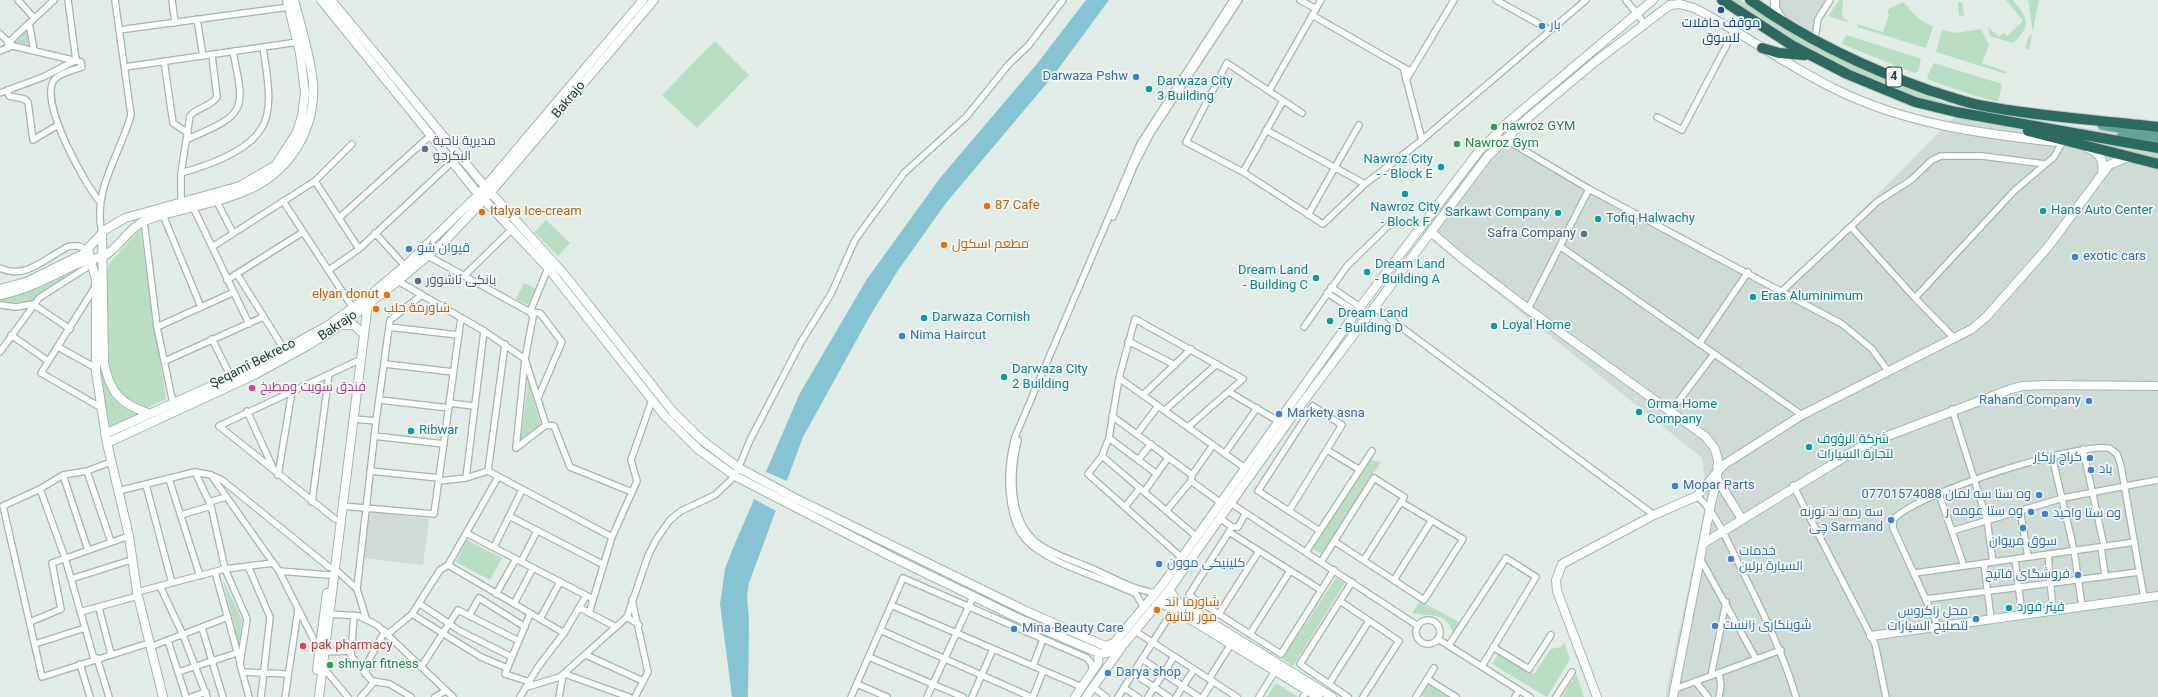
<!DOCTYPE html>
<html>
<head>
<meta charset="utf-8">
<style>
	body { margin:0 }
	canvas { display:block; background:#e1ece7 }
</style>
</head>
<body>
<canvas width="2158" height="697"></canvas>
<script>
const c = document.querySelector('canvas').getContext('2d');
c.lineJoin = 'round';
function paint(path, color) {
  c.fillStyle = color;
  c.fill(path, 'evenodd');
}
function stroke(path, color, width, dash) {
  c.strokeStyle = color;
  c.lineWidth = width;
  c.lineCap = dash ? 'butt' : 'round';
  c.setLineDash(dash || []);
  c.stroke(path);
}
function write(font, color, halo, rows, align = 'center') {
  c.font = font + ' Roboto,Cairo,sans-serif';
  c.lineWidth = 3.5;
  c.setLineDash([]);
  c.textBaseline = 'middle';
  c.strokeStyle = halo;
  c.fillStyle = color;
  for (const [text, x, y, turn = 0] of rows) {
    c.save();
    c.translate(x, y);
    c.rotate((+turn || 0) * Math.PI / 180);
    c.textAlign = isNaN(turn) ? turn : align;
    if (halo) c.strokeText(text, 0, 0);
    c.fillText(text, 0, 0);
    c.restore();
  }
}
const built = new Path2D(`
	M 1775,0 L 1830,0 L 1818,19 L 1815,33 L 1776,12 Z
	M 1963,108 L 2027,120 L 2158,138 L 2158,697 L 1665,697 L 1707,499 L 1702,458 L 1422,233 L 1483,153 L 1501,136 L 1575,180 L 1783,290 Z
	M 370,511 L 429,519 L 423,565 L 363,558 Z`);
const green = new Path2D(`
	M 1729,0 L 1741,0 L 1780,26 L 1858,67 L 1937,100 L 1959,108 C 1944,104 1928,102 1914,98 C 1849,78 1785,36 1729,0 Z
	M 1839,0 L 1843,0 L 1842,12 L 1844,19 L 1848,20 L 1847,22 L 1828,16 Z
	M 2006,0 L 2013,0 C 2029,20 2032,25 2013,43 L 1990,36 L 1988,27 L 1999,37 L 2004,33 L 2007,36 L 2023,21 Z
	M 2028,0 L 2039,0 L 2029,50 L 2025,48 L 2028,38 L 2033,33 Z
	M 1903,2 L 1919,19 L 1933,27 L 1926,48 L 1857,27 L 1857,24 L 1883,32 L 1889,15 L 1887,10 Z
	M 1958,2 L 1962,2 L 1964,16 L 1959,15 Z
	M 1981,29 L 1989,45 L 1982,63 L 2007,72 L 2006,74 L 1936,52 L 1942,30 L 1956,33 Z
	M 27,30 L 29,45 L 16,42 Z
	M 1846,35 L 1919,58 L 1921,60 L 1918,71 L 1914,73 L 1842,44 Z
	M 715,41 L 749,75 L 697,128 L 662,95 Z
	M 1934,63 L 2002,84 L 1998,102 L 1976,96 L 1929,80 L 1927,77 Z
	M 2101,145 L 2158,154 L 2158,160 Z
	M 546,220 L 570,243 L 558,256 L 534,232 Z
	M 140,229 L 166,399 L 147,408 L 135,405 L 122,395 L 112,381 L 109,363 L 107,272 L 109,264 Z
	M 80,267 L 30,302 L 0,303 L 0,297 C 38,294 48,279 80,267 Z
	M 524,283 L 536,289 L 528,305 L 516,299 Z
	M 100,365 C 107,392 115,402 140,415 L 107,429 L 100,378 Z
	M 528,382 L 541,425 L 521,439 Z
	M 1370,460 L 1381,462 L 1321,554 L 1313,549 Z
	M 467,540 L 502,558 L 490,580 L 456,562 Z
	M 1336,578 L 1345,583 L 1293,666 L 1282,659 Z
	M 223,580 L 242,620 L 239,647 Z
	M 1420,601 L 1461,623 L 1454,635 C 1446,610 1433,618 1412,613 Z
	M 1564,642 L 1570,659 L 1547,697 L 1492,664 L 1499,652 L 1534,674 L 1551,649 L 1561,647 Z
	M 1576,674 L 1584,697 L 1562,697 Z
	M 1276,683 L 1298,697 L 1266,697 Z
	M 1428,683 L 1450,697 L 1424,697 L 1421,695 Z`);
const water = new Path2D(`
	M 1086,0 L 1109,0 L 1053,76 L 946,203 L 899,269 L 871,314 L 803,437 L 749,583 L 747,596 L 749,621 L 748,697 L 732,697 L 720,604 L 725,569 L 733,548 L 800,393 L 867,279 L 940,178 L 1036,65 Z`);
const pier = new Path2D(`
	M 764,471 L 789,482 L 778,512 L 752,498 Z`);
const street = new Path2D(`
	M 18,0 L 34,18
	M 68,0 L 76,60
	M 172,0 L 175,23
	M 1300,0 L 1316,9
	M 1496,0 L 1550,30
	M 1626,0 L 1644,23
	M 1312,15 L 1411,72
	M 197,19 L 203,56
	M 29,23 L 34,50
	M 119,30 L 289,7
	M 1816,33 L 1818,19 L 1830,0
	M 0,34 L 13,46 L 81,62 L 82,67 C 74,70 59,73 54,80 C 39,102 84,183 100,202
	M 8,48 L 8,43 L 54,0
	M 0,51 L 11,46
	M 164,61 L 173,123 L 188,133
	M 125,67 L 298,42
	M 1403,67 L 1422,140
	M 1406,80 L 1454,0
	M 7,90 L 9,96 L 24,99 L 28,102 L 33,140 L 58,125
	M 1269,91 L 1227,63 L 1186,142 L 1243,172 L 1323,224 L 1365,184 L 1422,140 L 1586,0
	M 0,93 L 43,77 L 76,60
	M 1302,113 L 1269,91 L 1321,0
	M 1657,117 L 1682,130 L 1734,31
	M 1266,130 L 1365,184
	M 1492,137 L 1505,139 L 1589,189 L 1842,324 L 1872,349 L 1888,371
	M 188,139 C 245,114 246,113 233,52
	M 1243,172 L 1283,101
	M 181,173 C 206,166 247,152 261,129 C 275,109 266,70 263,47
	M 315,181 L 359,249
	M 216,200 L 233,233
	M 283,201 L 353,308
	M 181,202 L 181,173 L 190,116 C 197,107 211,107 217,97 L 212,55
	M 193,207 L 249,324
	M 163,215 L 201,307
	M 1308,215 L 1359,125
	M 1113,217 L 1134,166 L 1151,133 L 1239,0
	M 339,218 L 431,135
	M 144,221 L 157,327 L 173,403
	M 1851,227 L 1915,298 L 1955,339
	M 102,233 C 92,190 120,155 131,115 L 115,0
	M 375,233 L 405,266
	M 212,247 L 315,181 L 352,144
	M 1561,247 L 1802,415
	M 428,256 L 530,312 L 540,313 L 562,342 L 538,398
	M 0,268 C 26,281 47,256 70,246 L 78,246 L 88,249
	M 329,270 L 359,249 L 452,162
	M 237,274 L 284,349
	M 464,276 L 512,229
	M 227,280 L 303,232
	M 398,281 L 484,331 L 525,359 L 546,425 L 516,448
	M 95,287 L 41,373 L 100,407
	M 1331,287 L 1360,307
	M 1783,290 L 1877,202 L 1911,180 L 1932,160 L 1941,156 L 1982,156 L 2045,164
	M 1327,293 L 1357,312
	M 1915,298 L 2014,191 L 2054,157 L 2062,143
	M 0,305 L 16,307 L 33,304 L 70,329
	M 1374,307 L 1654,515
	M 1528,309 L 1589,189
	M 157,327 L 232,293
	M 389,327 L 458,335
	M 1304,327 L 1347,266 L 1390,224
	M 11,335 L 48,361
	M 212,339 L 231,377
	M 1128,341 L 1175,365
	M 1699,344 L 1748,272
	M 58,347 L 96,368
	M 0,352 L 39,298 L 86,268
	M 165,361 L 263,317
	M 385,364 L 453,372
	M 1119,378 L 1245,468
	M 1229,392 L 1278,421
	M 1143,395 L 1191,349
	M 380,400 L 449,408
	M 449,403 L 474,406
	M 1952,409 L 1987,520 L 1993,562
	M 1165,410 L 1217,364
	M 247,411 L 273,468
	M 1671,411 L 1714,354
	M 1112,416 L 1192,475 L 1191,481 L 1221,503
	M 354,419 L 376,421
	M 546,425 L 554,426 L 570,467 L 632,492
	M 1137,434 L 1158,406
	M 374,436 L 444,444
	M 1109,438 L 1157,474
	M 1018,440 C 1010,473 1008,519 1037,543 C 1053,555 1075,561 1093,569 C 1113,578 1134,590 1156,593
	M 516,448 L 525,359 L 533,317 L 530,312 L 548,268
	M 2083,449 L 2104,546
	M 1327,450 L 1360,470
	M 1225,453 L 1257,408
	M 1102,456 L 1197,537
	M 2052,456 L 2074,550 L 2082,607
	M 1138,460 L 1151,444
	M 111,462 L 87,471 L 63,475 L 40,489 L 3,506 L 42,677 L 149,643
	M 87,471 L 111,542
	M 370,471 L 439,478
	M 488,471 L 612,537
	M 488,471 L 505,344
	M 195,472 L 211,506 L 225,569 L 247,619 L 240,664 L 249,697
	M 63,475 L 88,550
	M 211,475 L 279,571 L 319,650
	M 278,475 L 292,391
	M 1192,475 L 1213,445
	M 466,478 L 484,331
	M 169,479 L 200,576
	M 439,481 L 466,478 L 488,471
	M 146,485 L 172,583
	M 1793,485 L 1875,644 L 1886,697
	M 40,489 L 65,558 L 94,659
	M 118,491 L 195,472 L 211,475 L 222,480 L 329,567
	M 1144,492 L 1168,458
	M 1939,494 L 1964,566
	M 1697,496 C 1716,513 1725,537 1737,560 C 1759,605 1782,649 1796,697
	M 209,502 L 226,497
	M 312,502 L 329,374
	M 1232,504 L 1418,626
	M 342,506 L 434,514 L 461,318
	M 1125,507 L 1140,488
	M 2020,510 L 2028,557
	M 1166,511 L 1191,481
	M 1289,511 L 1342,425 L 1313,406 L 1258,491 L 1320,531
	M 1246,513 L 1238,527 L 1232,527 L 1189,595 L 1281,654 L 1334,570
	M 181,515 L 211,506
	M 509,516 L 604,565
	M 335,519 L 219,426 L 357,361
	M 1221,519 L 1232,527
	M 1952,531 L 2063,498 L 2158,480
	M 1229,532 L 1321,590
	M 466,533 L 593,599
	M 1334,541 L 1424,600 L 1463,539 L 1401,502
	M 494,547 L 522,490
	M 2101,547 L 2105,575
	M 1306,552 L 1372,451
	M 2048,554 L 2053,611
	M 1182,558 L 1088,474 L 1102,456 L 1109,438 L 1119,378 L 1135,319 L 1243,379 L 1188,427
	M 2015,559 L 2022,615
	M 1701,560 L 1756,659
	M 521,562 L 537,531
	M 1321,562 L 1374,478 L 1404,497 L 1364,560
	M 1984,563 L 1991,619
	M 448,565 L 564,633
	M 248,566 L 270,617 L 261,697
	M 334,568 L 357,589
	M 279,571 L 329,575
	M 215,572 L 240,662
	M 1915,573 L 2135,542
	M 71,579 L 131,560
	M 1394,580 L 1432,520
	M 160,586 L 183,635 L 207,697
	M 137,592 L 225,569 L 273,563
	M 496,594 L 516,559
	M 1926,599 L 2139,572
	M 632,600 L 648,672 L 635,697
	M 1340,601 L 1399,641 L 1363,697
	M 420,604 L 460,631 L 512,657
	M 514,604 L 533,568
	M 891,605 L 1082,687
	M 99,608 L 111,654
	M 580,608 L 616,627
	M 1144,608 L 1136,594 C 1107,579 1046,563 1026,540 C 1017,530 1013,517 1011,504 C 1007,481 1009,459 1015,437 L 1140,144 L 1233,0
	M 80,612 L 138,596
	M 589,613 L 612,537 L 637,481 L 631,460 L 652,400
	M 330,614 L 359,616 L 377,625 L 453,697
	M 412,614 L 481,657 L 507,668
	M 530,614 L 505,674 L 530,682
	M 1219,614 L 1259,551
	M 354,615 L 351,656 L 372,681 L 390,684 L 411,697
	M 469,616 L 479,598 L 525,627
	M 627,617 L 639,625
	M 366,618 L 357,589 L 376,421 L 390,320 L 422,295
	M 540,619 L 560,582
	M1416 632a12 12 0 1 1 24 0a12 12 0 1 1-24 0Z
	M 30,622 L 61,609 L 52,563 L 129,536
	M 1938,626 L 1893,528 L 1893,521 L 1895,518 C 1919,493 2074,443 2109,448 L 2117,454 L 2121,466 L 2144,598
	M 202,628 L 223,697
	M 880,630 L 1031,697
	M 1135,631 L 1237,697
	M 388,634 L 412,614 L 440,570 L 448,565 L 498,477
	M 1250,634 L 1290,571
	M 1438,639 L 1530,697
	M 168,641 L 186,697
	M 35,644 L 85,628
	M 1449,645 L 1506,558 L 1536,577 L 1482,666
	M 150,647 L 228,617
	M 1493,647 L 1529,669 L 1551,635
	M 325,652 L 351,651
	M 586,655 L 643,681
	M 869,657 L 963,697
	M 97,658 L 109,697
	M 1142,659 L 1199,697
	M 80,664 L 90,697
	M 322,666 L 348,697
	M 1033,666 L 1043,639
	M 421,667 L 458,610 L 519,641
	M 178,672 L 237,653
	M 242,672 L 288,674
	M 1133,673 L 1169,697
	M 1719,673 L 1721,685 L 1719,697
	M 365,674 L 370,658 L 385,631
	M 565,674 L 629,697
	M 1711,676 L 1726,602
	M 1209,679 L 1231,644
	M 1427,679 L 1456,697
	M 1695,681 L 1708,697
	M 857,684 L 887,697
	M 1329,684 L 1369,621
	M 527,687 L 560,677 L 627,617 L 648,556 L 656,540 L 670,520 L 681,511 L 715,495 L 735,476 L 750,440 L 801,342 L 831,294 L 855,240 L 868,222 L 904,173 L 966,117 L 1009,64 L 1028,46 L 1063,0
	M 1093,687 L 1106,697
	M 1124,688 L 1138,697
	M 1675,689 L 1781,650
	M 191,697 L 206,692
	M 285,697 L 298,610
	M 361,697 L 374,682
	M 435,697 L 445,691
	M 520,697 L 538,667 L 564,633 L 586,596
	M 559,697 L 563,675
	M 851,697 L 903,578 L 1087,658 L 1091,663 L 1093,672
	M 927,697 L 973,597
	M 972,697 L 993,649
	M 1033,697 L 1043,671
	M 1118,697 L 1175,607
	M 1148,697 L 1174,657
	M 1176,697 L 1194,669
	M 1203,697 L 1213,681
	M 1259,697 L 1275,671
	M 1303,697 L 1307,690
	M 1348,697 L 1300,664 L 1352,582
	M 1416,697 L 1434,668
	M 1515,697 L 1519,690
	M 1556,697 L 1572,672`);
const secondary = new Path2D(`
	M 321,0 L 475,190 L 548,268 L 664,415 L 699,450 L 735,476 L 890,556 L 1022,620 L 1101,654 L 1114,651 L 1124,644 L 1169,590 L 1291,418 L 1488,156 L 1529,117 L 1596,61 L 1670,5 L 1680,4 L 1694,8 C 1743,33 1787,66 1837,90 C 1906,124 1982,134 2058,142
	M 331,0 L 482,183 L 564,274 L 674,413 L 703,441 L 739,468 L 795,498 L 1026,611 L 1105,646 L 1114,643 L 1163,584 L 1360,307 L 1479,151 L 1507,123 L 1653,0
	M 1775,0 L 1775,8 L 1782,20
	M 2088,148 C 2101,154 2104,160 2102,174
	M 102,233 L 104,363 C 110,392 120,404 148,413
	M 1432,233 L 1464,260 L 1528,309 L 1706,437 L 1715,449 L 1718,460 L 1717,479 L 1710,508 L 1673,697
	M 88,249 L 96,280 L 96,372 L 107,443 L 254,375 L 307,346 L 341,325 L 398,281 L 443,243 L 491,192 L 654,0
	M 0,289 L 26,282 L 83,254 L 105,230 L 125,218 L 240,186 L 276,165 L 297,132 L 302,116 L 305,93 L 300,53 L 287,0
	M 0,295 C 28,290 51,276 77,264 C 87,260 98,259 107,254 C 121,245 128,229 144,221 C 176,209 211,205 243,192 C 287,175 316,132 313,83 C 310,54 301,27 294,0
	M 342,325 L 354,325 L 361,332
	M 105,434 L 249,369 L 327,326 L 365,299 L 405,266 L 479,194 L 643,0
	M 107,443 L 129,536 L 137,592 L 163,697
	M 1717,479 L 1740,516
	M 1704,543 L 1864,445 L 2011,389 L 2023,386 L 2046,385 L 2158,386
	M 1169,590 L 1178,602 L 1332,697
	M 1159,603 L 1170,607 L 1318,697
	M 1871,636 L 2158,596
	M 317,670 L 327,593
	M 319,697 L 368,303
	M 1075,697 L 1098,663 L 1099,654
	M 1086,697 L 1121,648
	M 1597,697 L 1557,591 L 1556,580 L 1562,564 L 1654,515 L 1697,496 L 1718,471 L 1725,464 L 1802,415 L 1972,329 L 1987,316 L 2048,247 L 2109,165 L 2128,157`);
const primary = new Path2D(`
	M 2102,125 L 2158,135
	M 2121,137 L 2158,142`);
const highway = new Path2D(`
	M 1722,0 L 1793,46 L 1847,74 L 1915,102 L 1956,112 L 2158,148
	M 1750,0 C 1805,39 1868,69 1931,91 C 1949,96 1966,103 1984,106 C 2041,117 2100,120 2158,127
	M 1762,48 L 1779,53 L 1805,55
	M 2028,131 L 2158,164`);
const markers = [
	[1721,10,4,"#1a4fb4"],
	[1542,26,4,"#3f7fe0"],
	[1136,77,4,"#3f7fe0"],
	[1149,89,4,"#0f9aa8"],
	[1494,127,4,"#2e9e5b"],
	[1457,144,4,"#2e9e5b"],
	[425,149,4,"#5c6f8a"],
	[1441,167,4,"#0f9aa8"],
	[1405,194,4,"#0f9aa8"],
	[987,206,4,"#e8710a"],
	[2043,211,4,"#0f9aa8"],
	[482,212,4,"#e8710a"],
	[1558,213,4,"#0f9aa8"],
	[1598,219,4,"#0f9aa8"],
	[1584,234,4,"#5c6f8a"],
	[944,245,4,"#e8710a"],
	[409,249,4,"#3f7fe0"],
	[2075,257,4,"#3f7fe0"],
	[1367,272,4,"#0f9aa8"],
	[1316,278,4,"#0f9aa8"],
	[418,281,4,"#5c6f8a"],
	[387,295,4,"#e8710a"],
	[1753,297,4,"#0f9aa8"],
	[376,309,4,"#e8710a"],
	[924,318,4,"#0f9aa8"],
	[1330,321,4,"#0f9aa8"],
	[1494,326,4,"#0f9aa8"],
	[902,336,4,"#3f7fe0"],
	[1004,377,4,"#0f9aa8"],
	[252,388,4,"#d1479c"],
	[2089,401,4,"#3f7fe0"],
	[1639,412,4,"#0f9aa8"],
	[1279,414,4,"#3f7fe0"],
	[411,431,4,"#0f9aa8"],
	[1809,447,4,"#0f9aa8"],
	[2090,458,4,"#3f7fe0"],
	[2091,470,4,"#3f7fe0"],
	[1675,486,4,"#3f7fe0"],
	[2039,495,4,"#3f7fe0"],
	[2031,512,4,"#3f7fe0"],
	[2045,514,4,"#3f7fe0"],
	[1891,520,4,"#3f7fe0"],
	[2023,528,4,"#3f7fe0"],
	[1731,559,4,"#3f7fe0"],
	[1159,564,4,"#3f7fe0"],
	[2078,575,4,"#3f7fe0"],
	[2009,608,4,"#0f9aa8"],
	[1157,610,4,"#e8710a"],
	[1976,619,4,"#3f7fe0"],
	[1715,626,4,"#3f7fe0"],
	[1014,629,4,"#3f7fe0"],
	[303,646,4,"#e0444e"],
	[330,665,4,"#2e9e5b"],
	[1108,673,4,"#3f7fe0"]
];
const shields = [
	[1894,77,16]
];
const shieldNames = [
	["4",1894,77]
];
const transitNames = [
	["موقف حافلات",1721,24],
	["للسوق",1721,39]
];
const shopNames = [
	["بار",1550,26],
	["Darwaza Pshw",1128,77,"right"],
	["قیوان شو",417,249],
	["exotic cars",2083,257],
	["Nima Haircut",910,336],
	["Rahand Company",2081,401,"right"],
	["Markety asna",1287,414],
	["كراج رزكار",2082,458,"right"],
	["ياد",2099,470],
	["Mopar Parts",1683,486],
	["وه ستا سه لمان 07701574088",2031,495,"right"],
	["وه ستا عومه ر",2023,512,"right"],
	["سه رمه ند تورنه",1883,513,"right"],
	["چی Sarmand",1883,528,"right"],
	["وه ستا واحید",2053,514],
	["سوق مریوان",2023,542,"center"],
	["خدمات",1739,552],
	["السیارة برلین",1739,567],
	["کلینیکی موون",1167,564],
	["فروشگاى فاتيح",2070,575,"right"],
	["محل زاكروس",1968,612,"right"],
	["لتصليح السيارات",1968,627,"right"],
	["شوینکاری زانست",1723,626],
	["Mina Beauty Care",1022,629],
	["Darya shop",1116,673]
];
const cultureNames = [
	["Darwaza City",1157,82],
	["3 Building",1157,97],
	["Nawroz City",1433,160,"right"],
	["- - Block E",1433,175,"right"],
	["Nawroz City",1405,208,"center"],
	["- Block F",1405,223,"center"],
	["Hans Auto Center",2051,211],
	["Sarkawt Company",1550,213,"right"],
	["Tofiq Halwachy",1606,219],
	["Dream Land",1375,265],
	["- Building A",1375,280],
	["Dream Land",1308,271,"right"],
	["- Building C",1308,286,"right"],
	["Eras Aluminimum",1761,297],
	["Dream Land",1338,314],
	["- Building D",1338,329],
	["Darwaza Cornish",932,318],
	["Loyal Home",1502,326],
	["Darwaza City",1012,370],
	["2 Building",1012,385],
	["Orma Home",1647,405],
	["Company",1647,420],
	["Ribwar",419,431],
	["شركة الرؤوف",1817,440],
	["لتجارة السيارات",1817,455],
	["فيتر فورد",2017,608]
];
const streetNames = [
	["Bakrajo",569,100,-50],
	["Bakrajo",338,326,-34],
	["Şeqamî Bekreco",253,364,-27]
];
const leisureNames = [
	["nawroz GYM",1502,127],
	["Nawroz Gym",1465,144],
	["shnyar fitness",338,665]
];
const serviceNames = [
	["مدیریة ناحية",433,142],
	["البكرجو",433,157],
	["Safra Company",1576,234,"right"],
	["بانکی ئاشوور",426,281]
];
const foodNames = [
	["87 Cafe",995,206],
	["Italya Ice-cream",490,212],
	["مطعم اسكول",952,245],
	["elyan donut",379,295,"right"],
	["شاورمة حلب",384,309],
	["شاورما اند",1165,603],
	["مور الثانية",1165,618]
];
const hotelNames = [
	["فندق سويت ومطبخ",260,388]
];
const healthNames = [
	["pak pharmacy",311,646]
];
paint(built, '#cfdcd6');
paint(green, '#b9dec4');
paint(water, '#87c4d3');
paint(pier, '#e1ece7');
stroke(street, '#a4b4ae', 8);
stroke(secondary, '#9fb8b0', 10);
stroke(primary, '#c1c9c7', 11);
stroke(highway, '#c1c9c7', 12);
stroke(street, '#fff', 5.5);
stroke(secondary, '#fff', 8);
stroke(primary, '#64a395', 9);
stroke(highway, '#2c6a5f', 10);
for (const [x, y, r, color] of markers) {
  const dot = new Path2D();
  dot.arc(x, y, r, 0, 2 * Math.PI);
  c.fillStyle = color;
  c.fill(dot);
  stroke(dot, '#f1f8f5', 1.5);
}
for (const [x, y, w] of shields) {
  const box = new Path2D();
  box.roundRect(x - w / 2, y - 10, w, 20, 3);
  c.fillStyle = '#f1f8f5';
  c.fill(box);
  stroke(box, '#213d36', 1);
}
write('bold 12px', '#213d36', null, shieldNames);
write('13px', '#164399', '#f1f8f5', transitNames);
write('13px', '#366cbe', '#f1f8f5', shopNames, 'left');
write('13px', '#0d838f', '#f1f8f5', cultureNames, 'left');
write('13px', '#213d36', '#f1f8f5', streetNames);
write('13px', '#27864d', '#f1f8f5', leisureNames, 'left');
write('13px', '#4e5e75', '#f1f8f5', serviceNames, 'left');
write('13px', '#c56008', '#f1f8f5', foodNames, 'left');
write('13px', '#b23c85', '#f1f8f5', hotelNames, 'left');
write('13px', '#be3a42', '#f1f8f5', healthNames, 'left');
</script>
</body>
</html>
